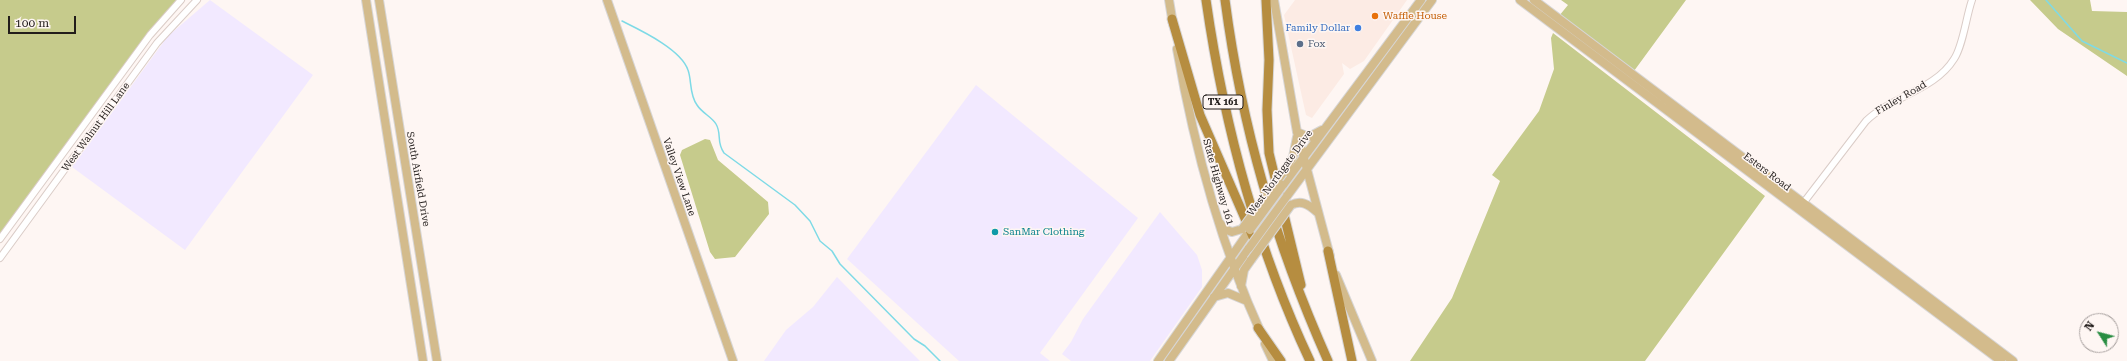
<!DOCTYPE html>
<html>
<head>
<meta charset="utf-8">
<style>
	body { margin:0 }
	#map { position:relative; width:2127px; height:361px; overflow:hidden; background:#fef6f3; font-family:"Roboto Serif",serif }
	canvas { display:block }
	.north { position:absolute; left:2079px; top:313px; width:40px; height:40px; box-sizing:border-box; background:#fef6f3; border:1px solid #a69f9d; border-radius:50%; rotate:306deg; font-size:11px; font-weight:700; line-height:16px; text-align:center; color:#221d1b }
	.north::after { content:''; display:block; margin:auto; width:14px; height:18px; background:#298d42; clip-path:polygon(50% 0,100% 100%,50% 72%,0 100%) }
	.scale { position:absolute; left:8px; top:16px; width:68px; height:18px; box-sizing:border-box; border:2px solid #221d1b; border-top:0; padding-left:5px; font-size:12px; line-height:14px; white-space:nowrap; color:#221d1b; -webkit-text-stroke:3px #fef6f3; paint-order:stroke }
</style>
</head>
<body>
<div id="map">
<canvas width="2127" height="361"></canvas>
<div class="north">N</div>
<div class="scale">100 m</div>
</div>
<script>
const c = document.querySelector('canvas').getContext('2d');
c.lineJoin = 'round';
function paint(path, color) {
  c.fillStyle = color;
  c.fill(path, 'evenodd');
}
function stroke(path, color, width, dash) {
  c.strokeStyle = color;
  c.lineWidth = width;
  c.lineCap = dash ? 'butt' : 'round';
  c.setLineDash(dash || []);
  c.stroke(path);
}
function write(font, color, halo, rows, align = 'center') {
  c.font = font + ' "Roboto Serif",serif';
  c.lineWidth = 3;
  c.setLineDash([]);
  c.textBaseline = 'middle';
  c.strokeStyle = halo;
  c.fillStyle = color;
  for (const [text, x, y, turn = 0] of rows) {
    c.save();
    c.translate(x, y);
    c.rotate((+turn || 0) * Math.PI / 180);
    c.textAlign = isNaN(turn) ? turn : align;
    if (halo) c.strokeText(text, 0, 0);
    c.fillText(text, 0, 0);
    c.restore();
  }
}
const built = new Path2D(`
	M 1295,0 L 1407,0 L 1364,61 L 1350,69 L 1342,63 L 1344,74 L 1312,118 L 1306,115 L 1284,15 Z`);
const industrial = new Path2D(`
	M 210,0 L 313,75 L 185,250 L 72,167 L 168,36 Z
	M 976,85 L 1138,218 L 1040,353 L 1050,361 L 959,361 L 847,259 Z
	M 1160,212 L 1197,255 L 1202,270 L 1202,287 L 1150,361 L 1071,361 L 1062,354 L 1071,342 L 1083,319 Z
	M 837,277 L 885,326 L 920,361 L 764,361 L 786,330 L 813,307 Z`);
const green = new Path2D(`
	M 0,0 L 178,0 L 156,23 L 136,49 L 0,235 Z
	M 1561,0 L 1686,0 L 1634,71 L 1559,16 L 1568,5 Z
	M 2030,0 L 2090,0 L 2092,11 L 2127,12 L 2127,76 L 2058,29 Z
	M 1553,33 L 1765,196 L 1645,361 L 1410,361 L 1452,298 L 1500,181 L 1492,175 L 1539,111 L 1554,69 L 1551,38 Z
	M 705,139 L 710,140 L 718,160 L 768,202 L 769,214 L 735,257 L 715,259 L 710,252 L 680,155 L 682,150 Z`);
const stream = new Path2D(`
	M 2046,0 L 2082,41 L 2127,63
	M 622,21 C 640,30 681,49 688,70 C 692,81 689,94 697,105 C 702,113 712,117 716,124 C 722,134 716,142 724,153 L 795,205 L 810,221 L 820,241 L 832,251 L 840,264 L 914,339 L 925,346 L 940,361`);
const minor = new Path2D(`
	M 1801,206 L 1866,121 C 1892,96 1935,90 1954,59 C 1963,46 1966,17 1972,0
	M 0,239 L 150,35 L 181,0
	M 0,258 L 157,43 L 197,0`);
const major = new Path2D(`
	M 366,0 L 423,361
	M 379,0 L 437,361
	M 607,0 L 733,361
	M 1169,0 L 1173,24
	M 1274,0 L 1297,132 L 1330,256
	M 1520,0 L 2001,361
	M 1534,0 L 2013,361
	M 1177,49 C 1194,147 1220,243 1261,333
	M 1297,132 L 1309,137 L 1322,130
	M 1283,173 L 1293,157 L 1297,137
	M 1283,185 L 1421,0
	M 1287,196 L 1432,0
	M 1291,205 C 1301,200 1308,204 1317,212
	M 1220,223 L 1224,229 L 1232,232 L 1242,229
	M 1336,275 L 1372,361
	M 1241,286 L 1244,270 L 1251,260
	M 1214,297 L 1228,293 L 1247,301
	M 1265,344 L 1273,361
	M 1158,361 L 1250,230
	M 1169,361 L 1249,248`);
const highway = new Path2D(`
	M 1206,0 C 1224,125 1256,246 1310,361
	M 1225,0 C 1242,129 1275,242 1328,361
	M 1266,0 L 1269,60 L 1267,110 L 1269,153 L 1301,285
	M 1172,19 L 1200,115 L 1257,246
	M 1328,251 L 1352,361
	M 1258,328 L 1281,361`);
const majorBridge = new Path2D(`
	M 1242,229 L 1283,173
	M 1250,230 L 1283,185
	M 1249,248 L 1287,196
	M 1251,260 L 1291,205`);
const markers = [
	[1375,16,4,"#e8710a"],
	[1358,28,4,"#3f7fe0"],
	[1300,44,4,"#5c6f8a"],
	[995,232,4,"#0f9aa8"]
];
const shields = [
	[1223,102,40]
];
const shieldNames = [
	["TX 161",1223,102]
];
const foodNames = [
	["Waffle House",1383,16]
];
const shopNames = [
	["Family Dollar",1350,28]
];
const serviceNames = [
	["Fox",1308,44]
];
const streetNames = [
	["Finley Road",1901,98,-30],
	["West Walnut Hill Lane",96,127,-54],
	["Esters Road",1767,172,37],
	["West Northgate Drive",1280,173,-54],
	["Valley View Lane",679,177,71],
	["South Airfield Drive",418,179,80],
	["State Highway 161",1218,182,74]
];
const cultureNames = [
	["SanMar Clothing",1003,232]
];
paint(built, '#fcebe4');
paint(industrial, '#f2e9ff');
paint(green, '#c6cb8c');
stroke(stream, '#7edae6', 1.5);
stroke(minor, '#daccc7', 8);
stroke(major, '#d7d6d6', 10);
stroke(highway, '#d7d6d6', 11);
stroke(minor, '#fff', 6);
stroke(major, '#d3bb8c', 8);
stroke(highway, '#b68d40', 9);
stroke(majorBridge, '#d7d6d6', 10, []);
stroke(majorBridge, '#d3bb8c', 8);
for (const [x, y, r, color] of markers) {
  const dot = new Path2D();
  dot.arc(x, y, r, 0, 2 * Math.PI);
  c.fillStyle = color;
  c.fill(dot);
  stroke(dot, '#fef6f3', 1.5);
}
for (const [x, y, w] of shields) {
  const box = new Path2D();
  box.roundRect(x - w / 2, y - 7, w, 14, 3);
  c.fillStyle = '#fef6f3';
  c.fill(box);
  stroke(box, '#221d1b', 1);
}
write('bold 9px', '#221d1b', null, shieldNames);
write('10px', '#c56008', '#fef6f3', foodNames, 'left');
write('10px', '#366cbe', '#fef6f3', shopNames, 'right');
write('10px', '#4e5e75', '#fef6f3', serviceNames, 'left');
write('10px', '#221d1b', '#fef6f3', streetNames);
write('10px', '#0d838f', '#fef6f3', cultureNames, 'left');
</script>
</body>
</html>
